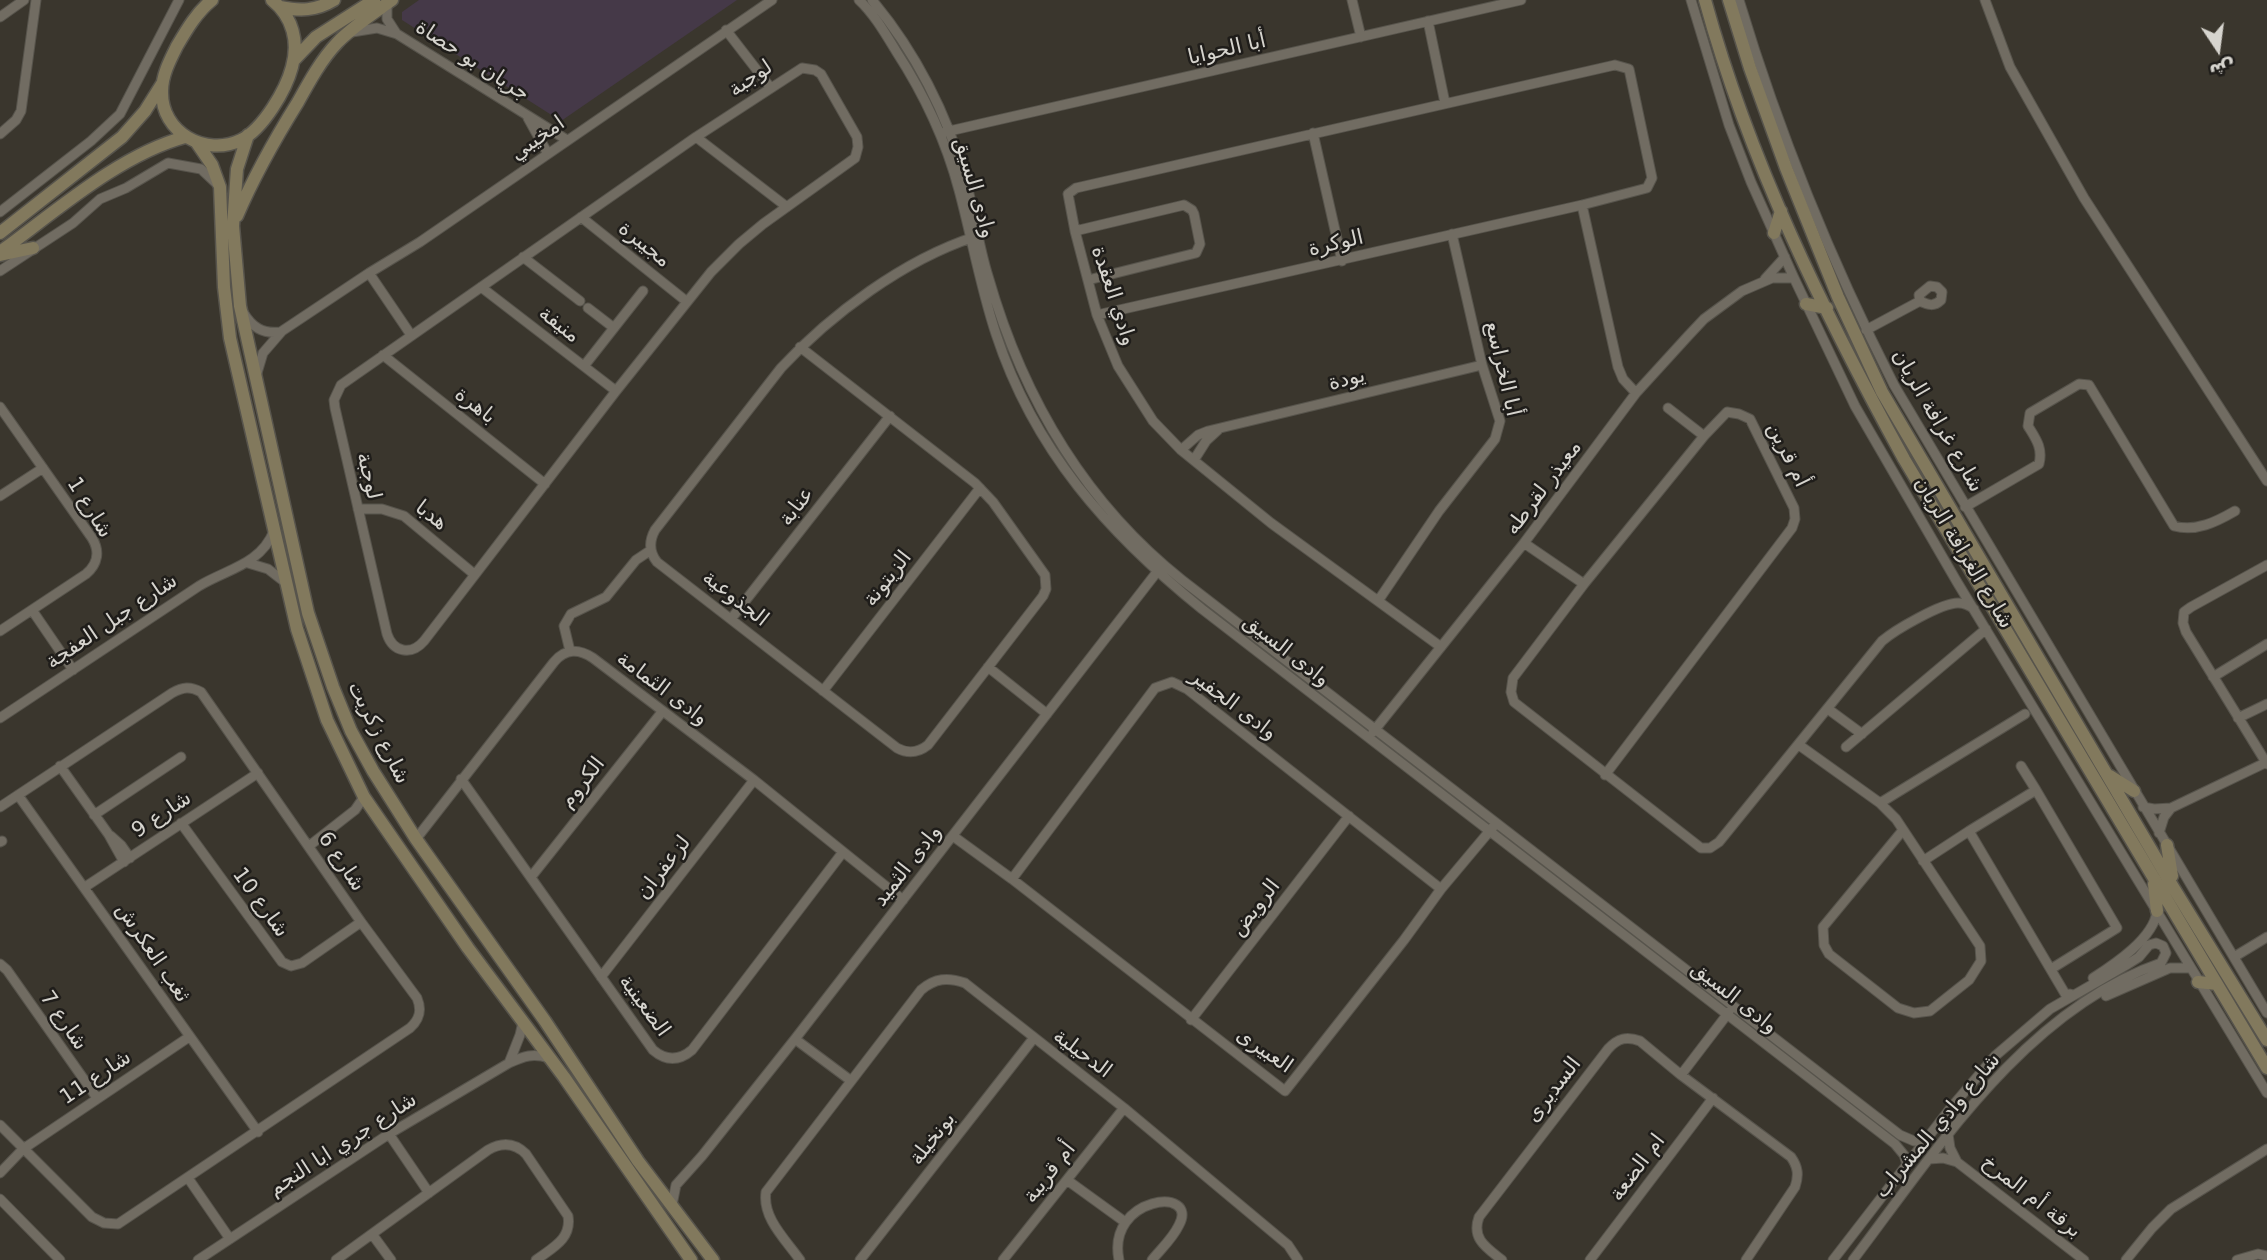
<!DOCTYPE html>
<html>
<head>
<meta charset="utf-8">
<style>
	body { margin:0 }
	#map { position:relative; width:2267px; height:1260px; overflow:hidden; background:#3a362d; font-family:"DejaVu Sans","Noto Naskh Arabic",sans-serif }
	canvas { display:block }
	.north { position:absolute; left:2183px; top:14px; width:70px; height:70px; -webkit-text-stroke:5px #1f1d1a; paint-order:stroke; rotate:167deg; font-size:19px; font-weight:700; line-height:28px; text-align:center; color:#d6d4ce }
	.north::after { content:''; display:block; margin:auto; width:24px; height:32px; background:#d6d4ce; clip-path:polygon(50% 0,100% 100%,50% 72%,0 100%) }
</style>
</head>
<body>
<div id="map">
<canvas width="2267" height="1260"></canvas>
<div class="north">ش</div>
</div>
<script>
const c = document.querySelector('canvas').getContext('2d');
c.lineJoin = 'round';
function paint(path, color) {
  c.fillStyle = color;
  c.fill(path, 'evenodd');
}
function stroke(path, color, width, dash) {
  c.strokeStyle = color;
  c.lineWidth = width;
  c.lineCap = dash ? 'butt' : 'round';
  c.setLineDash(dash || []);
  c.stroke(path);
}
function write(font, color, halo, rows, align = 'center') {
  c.font = font + ' "DejaVu Sans","Noto Naskh Arabic",sans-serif';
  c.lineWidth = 5;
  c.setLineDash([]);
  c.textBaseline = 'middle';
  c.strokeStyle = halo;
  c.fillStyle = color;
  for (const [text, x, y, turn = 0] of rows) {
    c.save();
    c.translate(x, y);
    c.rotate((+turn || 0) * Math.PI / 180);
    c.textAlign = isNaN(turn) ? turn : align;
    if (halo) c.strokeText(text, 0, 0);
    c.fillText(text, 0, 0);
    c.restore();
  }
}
const education = new Path2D(`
	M 419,0 L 737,0 L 561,121 L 402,20 L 402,12 Z`);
const street = new Path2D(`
	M 859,0 C 874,14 885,33 896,51 C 924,94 946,141 959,190 C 972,238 980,286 996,334 C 1034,450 1108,533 1202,609 L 1895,1144 L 1904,1155 L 1907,1164
	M 872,0 C 915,51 947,114 965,178 C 974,210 978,244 988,276 C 1022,395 1084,502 1182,580 L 1900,1135 L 1914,1141 L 1925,1141
	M 1352,0 L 1361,37
	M 1691,0 L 1729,125 L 1751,182 L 1794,278 L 1855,406 L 1957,582 L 2267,1093
	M 1739,0 C 1779,133 1831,261 1894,385 L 2267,1013
	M 1985,0 L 2010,67 L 2084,198 L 2267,481
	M 387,4 L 387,19 L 396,33
	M 0,17 L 24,0
	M 1428,21 L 1445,103
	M 726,30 L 770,87
	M 352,32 L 377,28 L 397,34 L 567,140
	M 802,68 L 815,70 L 821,74 L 857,137 L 858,147 L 855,158 L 763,224 L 739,244 L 711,272 L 616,391 L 424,641 C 411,656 393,652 387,634 L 335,408 L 334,400 L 341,385 L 696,137 Z
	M 528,118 L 548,154
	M 945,132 L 1521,0
	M 1313,133 L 1342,261
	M 0,134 L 16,120 L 21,111 L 36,0
	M 696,137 L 787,207
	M 1582,205 L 1618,367 L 1623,379 L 1636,393
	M 0,212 L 91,141 L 120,114 L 179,0
	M 581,217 L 686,301
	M 1075,231 L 1184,205 L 1192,210 L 1194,214 L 1200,244 L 1196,253 L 1088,280
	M 523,257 L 580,301
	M 0,271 L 73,223 L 100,199 L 126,188 L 168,163 L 201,169 L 218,185
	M 369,273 L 411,335
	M 1765,279 L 1785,257
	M 481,287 L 616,391
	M 588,308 L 614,328
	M 243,312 C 252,327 262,334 280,332
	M 1097,315 L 1582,205 L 1647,188 L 1652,178 L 1629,69 L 1615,65 L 1076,188 L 1068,194 L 1075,231 L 1097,315 L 1118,366 L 1153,421 L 1181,450 L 1271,523 L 1441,647
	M 1866,330 L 1920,301 C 1928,305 1934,307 1941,300 L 1942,292 L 1937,287 L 1930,286 L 1919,295 L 1920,301
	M 800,347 L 975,483 L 993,502 L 1045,575 L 1046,589 L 1043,596 L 928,745 C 918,753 908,754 897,748 L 657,562 C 649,552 649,541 655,530 L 781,368 C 831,314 904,260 974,237
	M 383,355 L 545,484
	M 584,366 L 643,291
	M 257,373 L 263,353 L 282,331 L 369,273 L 420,242 L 772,0
	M 0,407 L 92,538 C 100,551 98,564 86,574 L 0,631
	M 1668,408 L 1704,436
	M 1181,450 L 1198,435 L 1208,431 L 1482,365
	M 1194,460 L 1206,441 L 1218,430
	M 0,496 L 43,468
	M 1965,507 L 2039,464 C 2043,448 2036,439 2028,426 L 2030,413 L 2079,384 L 2089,385 L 2174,526 C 2196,532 2216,522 2235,511
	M 358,509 L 382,509 L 404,516 L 474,574
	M 1524,543 L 1584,584
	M 248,563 L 268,569 L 286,583
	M 2267,565 L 2191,607 L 2184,612 L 2183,623 L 2186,632 L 2267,764
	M 1378,601 L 1439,511 L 1495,439 L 1500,421 L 1482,365 L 1452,234
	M 32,610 L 73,670
	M 731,619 L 890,416
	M 570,651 L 564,626 L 571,614 L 606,597 L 636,560 L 651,550
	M 988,667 L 1047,714
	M 2213,677 L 2267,644
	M 823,691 L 980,488
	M 1828,709 L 1862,734
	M 0,718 L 199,586 C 227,569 260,565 274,531
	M 2238,718 L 2267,704
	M 1373,732 L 1524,543 L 1636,393 L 1688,336 L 1704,319 L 1742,291 L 1772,278 L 1794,278
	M 1799,745 L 1880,803 L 1896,819 L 1980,946 L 1981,961 L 1969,980 L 1930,1011 L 1914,1013 L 1898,1008 L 1829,954 L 1824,945 L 1823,927 L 1903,830
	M 1846,747 L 1986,629
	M 60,766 L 109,835 L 124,862
	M 2021,766 L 2036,790
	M 1605,775 L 1792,528 L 1795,519 L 1794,508 L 1750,419 L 1739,414 L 1727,412 L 1704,436 L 1584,584 L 1513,678 L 1511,692 L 1514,702 L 1701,848 L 1710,848 L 1719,842 L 1882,641 C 1895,630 1941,603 1958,603 C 1964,603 1969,605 1974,609
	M 461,779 L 653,1050 C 666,1061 679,1061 692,1050 L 843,852
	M 18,795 L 258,1132
	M 1880,803 L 2025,714
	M 0,807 L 172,693 C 183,687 190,686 201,692 L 361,922 L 417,998 C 422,1010 420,1019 410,1028 L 118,1224 L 104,1223 L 92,1217 L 0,1125
	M 2143,807 L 2154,809 L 2171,808 L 2267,762
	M 94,815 L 181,757
	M 181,823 L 282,962 L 291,966 L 302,963 L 361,922
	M 1969,831 L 2036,790 L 2117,928 L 2051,969
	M 2159,833 L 2164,817 L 2171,808
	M 111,836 L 121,845 L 130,858
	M 953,836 L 1012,879 L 1285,1091 L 1404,940 L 1441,889 L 1493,827
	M 416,839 L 554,662 C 566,648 579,649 593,658 L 754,780 L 903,900
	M 0,842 L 2,841
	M 309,846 L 355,810 L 364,797
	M 1923,861 L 1969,831 L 2067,997 L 2070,994
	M 531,877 L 662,712
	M 1012,879 L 1155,688 L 1172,682 L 1187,689 L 1441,889
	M 85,887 L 258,773
	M 2234,957 L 2267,937
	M 0,964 L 7,970 L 97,1098
	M 601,977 L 754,780
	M 2093,978 C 2115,964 2154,938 2157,911
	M 2106,996 L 2170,968 L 2190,968
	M 1191,1020 L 1349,816
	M 795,1039 L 850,1080
	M 509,1063 L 520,1035 L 523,1022
	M 1681,1075 L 1729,1012
	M 389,1134 L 429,1193
	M 1948,1134 L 1950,1148 L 1957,1162
	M 1929,1159 L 1943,1158 L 1957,1162 L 2084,1260
	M 0,1173 L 23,1149 L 189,1037
	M 188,1178 L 230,1239
	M 1067,1180 L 1125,1222
	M 0,1199 L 60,1260
	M 672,1205 L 676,1185 L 702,1156 L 795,1039 L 1160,568
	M 372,1234 L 391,1260
	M 198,1260 L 389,1134 L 509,1063 C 524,1056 533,1053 549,1058
	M 336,1260 L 488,1150 C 502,1142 515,1143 526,1154 L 568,1216 C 572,1239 552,1248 536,1260
	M 800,1260 C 786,1240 762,1218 766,1192 L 921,990 C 935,978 948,977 965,983 L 1124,1108 L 1288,1245 L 1298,1260
	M 860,1260 L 1033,1039
	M 1003,1260 L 1124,1108
	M 1119,1260 C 1106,1196 1200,1186 1179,1225 C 1173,1238 1161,1249 1152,1260
	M 1502,1260 C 1487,1248 1471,1239 1479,1217 L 1608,1049 C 1618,1038 1627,1036 1640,1041 L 1681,1075 L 1791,1157 C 1798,1167 1799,1175 1795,1187 L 1746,1260
	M 1590,1260 L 1713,1098
	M 1833,1260 L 1949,1110 L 1995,1056 L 2050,1009 L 2128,964 L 2139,957 L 2149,945 L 2156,943 L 2163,946 L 2166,953 L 2161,963 C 2026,1009 1935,1152 1853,1260
	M 2126,1260 L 2152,1228 L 2171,1209 L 2267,1149
	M 2237,1260 L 2258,1254 L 2267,1256`);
const secondary = new Path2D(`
	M 212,0 C 197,12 187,29 177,46 C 170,60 162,75 162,91 C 161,133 206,157 241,140 C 263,129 286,90 292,67 C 299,42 293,17 272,0
	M 1705,0 C 1749,161 1824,313 1904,459 L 2267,1068
	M 1729,0 L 1750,68 L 1786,168 L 1838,297 L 1882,392 L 2173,887 L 2267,1040
	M 280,7 C 300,11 316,11 334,0
	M 294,60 L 316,37 L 374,0
	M 248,135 L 237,169 L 233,226 L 240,306 L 308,613 L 333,687 L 351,731 L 373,771 L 416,839 L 545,1021 L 638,1161 L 713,1260
	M 197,143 L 212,165 L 220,187 L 224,287 L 230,338 L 297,629 L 327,720 L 364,797 L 468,948 L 564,1077 L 691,1260
	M 237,216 C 254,176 275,139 298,102 C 309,82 321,60 337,43 C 352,27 374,13 392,0
	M 0,233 L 122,137 L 145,111 L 162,84
	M 1774,233 L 1781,211
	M 0,252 C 55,212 119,155 185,137
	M 0,255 L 33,248
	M 1806,304 L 1827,308
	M 2110,776 L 2134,791
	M 2167,845 L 2172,876
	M 2154,884 L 2157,911
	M 2198,982 L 2217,984`);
const streetNames = [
	["أبا الحوايا",1227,50,-13],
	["جريان بو حصاة",472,61,33],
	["لوجبة",751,79,-34],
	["امخيبي",538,139,-35],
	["وادى السيق",974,188,74],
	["الوكرة",1336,244,-13],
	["مجيبرة",644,245,39],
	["وادي العقدة",1113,296,72],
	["منيفة",559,325,38],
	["أبا الخراسع",1502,369,77],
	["يودة",1347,380,-14],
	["باهرة",475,406,38],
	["شارع غرافة الريان",1937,421,60],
	["أم قرين",1787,455,64],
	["لوجبة",368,476,77],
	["معيذر لقرطه",1544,488,-53],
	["عنابة",797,507,-52],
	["شارع 1",89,508,58],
	["هدبا",431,516,37],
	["شارع الغرافة الريان",1963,553,59],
	["الزيتونة",888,579,-52],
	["الجذوعية",735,599,38],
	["شارع جبل العفجة",112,622,-34],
	["وادى السيق",1286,651,38],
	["وادى الثمامة",662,689,37],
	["وادى الجفير",1233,705,37],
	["شارع زكريت",378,733,63],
	["الكروم",583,783,-52],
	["شارع 9",162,815,-34],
	["شارع 6",341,862,56],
	["وادى الثميد",908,866,-52],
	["لزعفران",664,868,-52],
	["شارع 10",260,903,54],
	["الرويض",1256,908,-52],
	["ثغب العكرش",152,953,56],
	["وادى السيق",1734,998,38],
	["الضعينية",644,1006,54],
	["شارع 7",63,1021,55],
	["العبيرى",1264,1051,35],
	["الدحيلية",1082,1054,37],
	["شارع 11",96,1078,-34],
	["السديرى",1554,1090,-52],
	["شارع وادي المشراب",1938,1126,-50],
	["بونخيلة",933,1139,-52],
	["شارع جري ابا النجم",343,1145,-33],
	["ام الضعة",1638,1168,-53],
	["أم قريبة",1050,1173,-52],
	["برقة أم المرخ",2031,1197,38]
];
paint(education, '#453948');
stroke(street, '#57544c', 11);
stroke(secondary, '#57544c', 15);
stroke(street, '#716c62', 9);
stroke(secondary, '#82795d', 12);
write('21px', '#d6d4ce', '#1f1d1a', streetNames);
</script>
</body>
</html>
